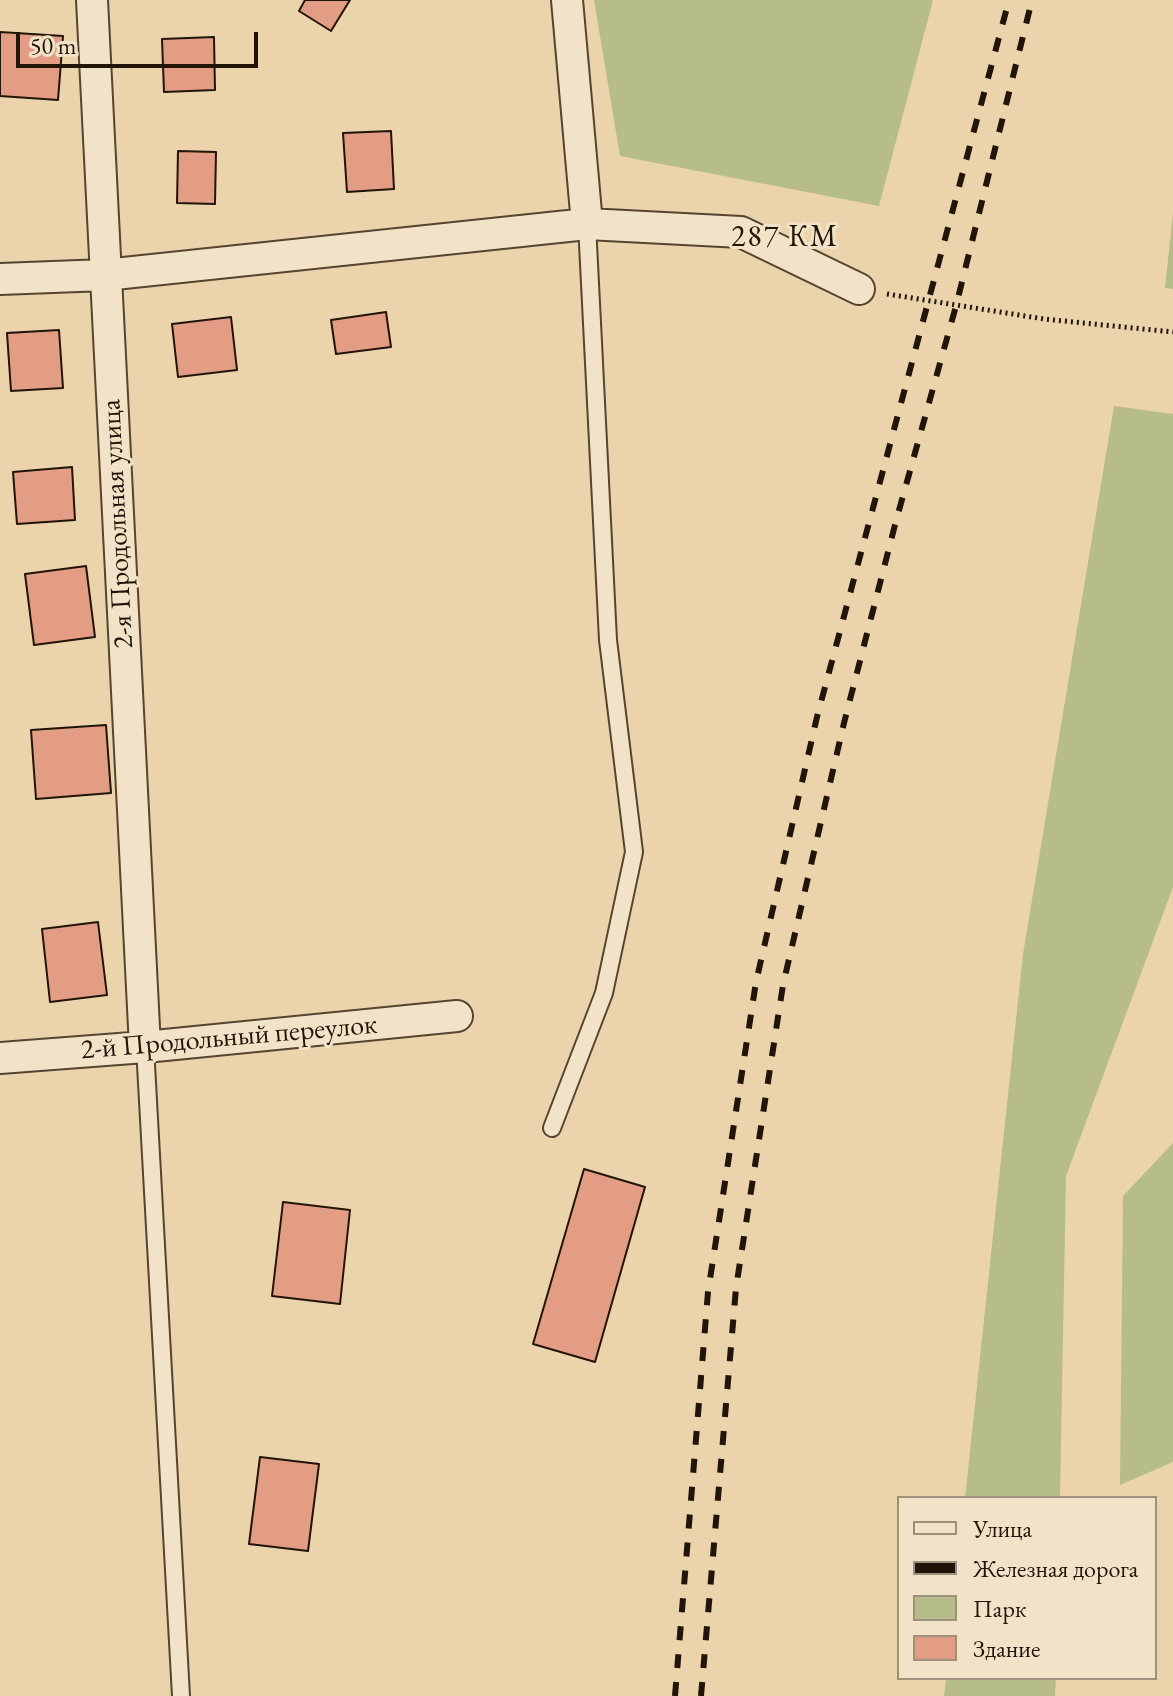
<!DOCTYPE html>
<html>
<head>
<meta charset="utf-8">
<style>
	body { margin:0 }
	#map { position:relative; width:1173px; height:1696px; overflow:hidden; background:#ebd4ab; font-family:"EB Garamond",serif }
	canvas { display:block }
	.legend { position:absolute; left:897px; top:1496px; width:260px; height:184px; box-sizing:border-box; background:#f2e3c8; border:2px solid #9e907b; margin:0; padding:10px 14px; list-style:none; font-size:24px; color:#211408 }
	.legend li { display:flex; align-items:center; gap:16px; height:40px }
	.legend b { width:40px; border:2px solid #9e907b }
	.scale { position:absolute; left:16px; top:32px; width:242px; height:36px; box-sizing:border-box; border:4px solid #211408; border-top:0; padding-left:10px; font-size:24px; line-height:28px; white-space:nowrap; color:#211408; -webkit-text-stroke:6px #f2e3c8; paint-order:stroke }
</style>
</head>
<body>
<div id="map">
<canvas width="1173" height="1696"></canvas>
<ul class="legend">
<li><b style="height:10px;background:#f2e3c8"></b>Улица</li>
<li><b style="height:10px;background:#211408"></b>Железная дорога</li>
<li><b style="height:22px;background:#b6bd8a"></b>Парк</li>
<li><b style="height:22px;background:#e29d84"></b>Здание</li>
</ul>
<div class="scale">50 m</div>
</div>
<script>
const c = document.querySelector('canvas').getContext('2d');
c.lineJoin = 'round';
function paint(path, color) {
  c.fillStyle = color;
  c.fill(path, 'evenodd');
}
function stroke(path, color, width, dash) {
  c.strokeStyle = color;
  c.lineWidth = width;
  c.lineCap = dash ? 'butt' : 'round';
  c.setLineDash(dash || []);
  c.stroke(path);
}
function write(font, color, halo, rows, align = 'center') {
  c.font = font + ' "EB Garamond",serif';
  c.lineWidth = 6;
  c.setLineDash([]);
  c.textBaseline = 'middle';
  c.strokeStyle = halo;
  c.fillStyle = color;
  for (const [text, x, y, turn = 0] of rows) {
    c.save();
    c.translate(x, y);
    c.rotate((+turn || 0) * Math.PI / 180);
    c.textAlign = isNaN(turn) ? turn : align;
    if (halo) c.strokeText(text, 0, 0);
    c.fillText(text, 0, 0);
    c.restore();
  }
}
const green = new Path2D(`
	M 594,0 L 933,0 L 879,206 L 620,156 Z
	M 1173,213 L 1173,289 L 1165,288 Z
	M 1114,406 L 1173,414 L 1173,887 L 1066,1176 L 1060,1498 L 965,1498 L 1023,954 Z
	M 1173,1143 L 1173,1462 L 1120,1485 L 1123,1196 Z
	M 946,1678 L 1056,1678 L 1055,1696 L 944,1696 Z`);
const building = new Path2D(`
	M 305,0 L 350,0 L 331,31 L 299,11 Z
	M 0,32 L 63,36 L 58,100 L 0,96 Z
	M 214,37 L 215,90 L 164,92 L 162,39 Z
	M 391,131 L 394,189 L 347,192 L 343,133 Z
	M 178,151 L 216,152 L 215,204 L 177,203 Z
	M 386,312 L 391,347 L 336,354 L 331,320 Z
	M 231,317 L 237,370 L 178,377 L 172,324 Z
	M 59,330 L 63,388 L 11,391 L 7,333 Z
	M 72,467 L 75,520 L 17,524 L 13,472 Z
	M 86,566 L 95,637 L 34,645 L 25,574 Z
	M 106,725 L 111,793 L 36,799 L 31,730 Z
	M 98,922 L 107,995 L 50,1002 L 42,929 Z
	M 584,1169 L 645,1187 L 595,1362 L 533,1344 Z
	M 283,1202 L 350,1210 L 340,1304 L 272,1296 Z
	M 260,1457 L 319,1464 L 308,1551 L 249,1544 Z`);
const path = new Path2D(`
	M 887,294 L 1044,319 L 1173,332`);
const service = new Path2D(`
	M 145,1047 L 181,1696
	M 552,1128 L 604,993 L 634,852 L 608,640 L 587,224`);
const minor = new Path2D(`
	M 92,0 L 145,1047
	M 567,0 L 587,224
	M 0,279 L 105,275 L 587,224 L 741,232 L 859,289
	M 0,1058 L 145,1047 L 457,1016`);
const rail = new Path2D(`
	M 675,1696 L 708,1292 L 756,982 L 817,717 L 1009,0
	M 701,1696 L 736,1288 L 783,985 L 844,723 L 896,521 L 956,306 L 1032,0`);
const streetNames = [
	["2-я Продольная улица",118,524,-93],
	["2-й Продольный переулок",229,1038,-5]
];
const neighbourhoodNames = [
	["287 КМ",785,238]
];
paint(green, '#b6bd8a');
paint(building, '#e29d84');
stroke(building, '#211408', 2);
stroke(service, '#544431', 20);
stroke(minor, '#544431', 34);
stroke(path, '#211408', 5, [2, 4]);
stroke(service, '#f2e3c8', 16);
stroke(minor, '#f2e3c8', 30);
stroke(rail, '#211408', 6, [14, 14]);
write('28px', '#211408', '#f2e3c8', streetNames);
c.letterSpacing = '2px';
write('30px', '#211408', '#f2e3c8', neighbourhoodNames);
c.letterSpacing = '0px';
</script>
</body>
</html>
